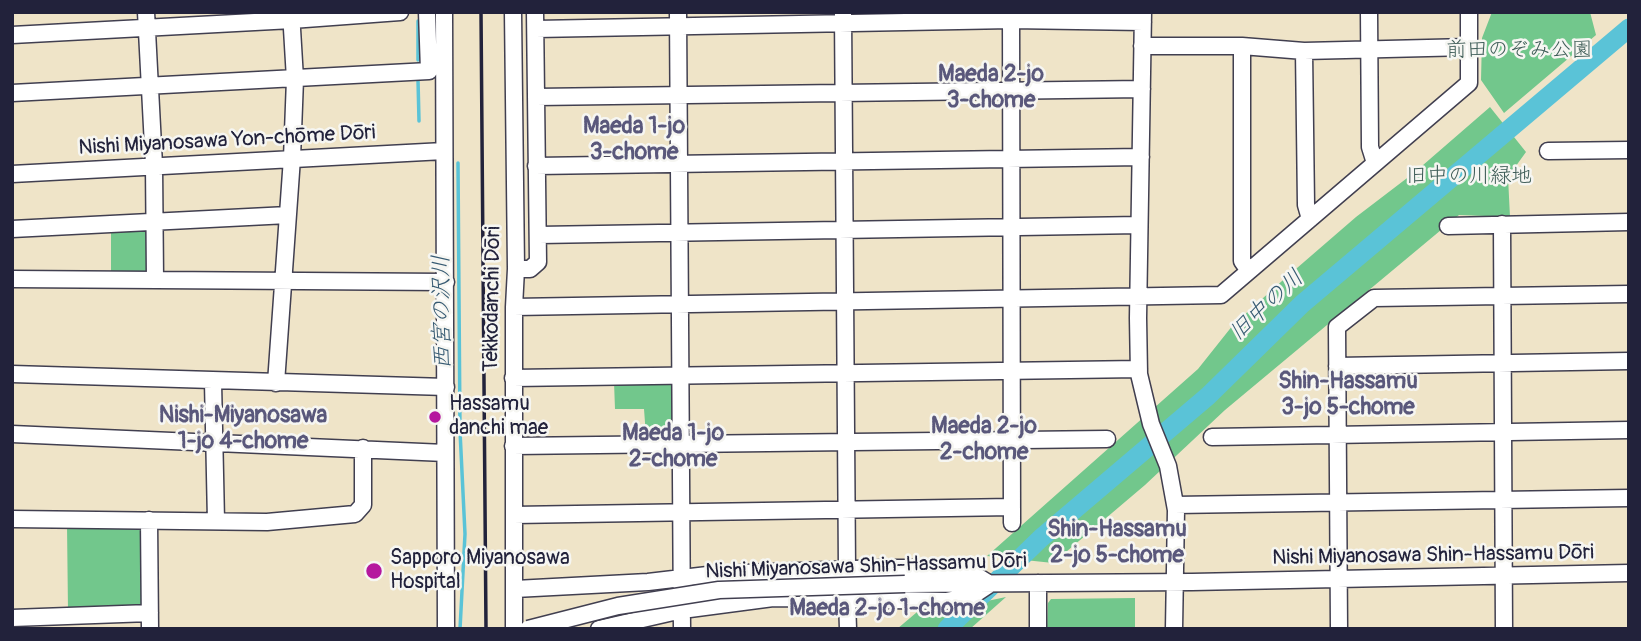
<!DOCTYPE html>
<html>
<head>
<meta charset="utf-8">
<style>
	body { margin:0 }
	#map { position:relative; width:1641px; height:641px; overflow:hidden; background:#efe4c8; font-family:Pangolin,sans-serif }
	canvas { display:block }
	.frame { position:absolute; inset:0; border:14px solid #22223b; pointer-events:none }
</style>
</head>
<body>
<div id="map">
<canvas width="1641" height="641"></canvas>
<div class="frame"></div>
</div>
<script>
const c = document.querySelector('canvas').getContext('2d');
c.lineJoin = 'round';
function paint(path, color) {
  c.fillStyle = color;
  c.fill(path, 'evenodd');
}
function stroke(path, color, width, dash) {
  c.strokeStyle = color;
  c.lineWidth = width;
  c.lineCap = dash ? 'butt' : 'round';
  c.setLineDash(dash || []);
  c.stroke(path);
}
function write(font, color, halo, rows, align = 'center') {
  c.font = font + ' Pangolin,"Klee One",sans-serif';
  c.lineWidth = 5;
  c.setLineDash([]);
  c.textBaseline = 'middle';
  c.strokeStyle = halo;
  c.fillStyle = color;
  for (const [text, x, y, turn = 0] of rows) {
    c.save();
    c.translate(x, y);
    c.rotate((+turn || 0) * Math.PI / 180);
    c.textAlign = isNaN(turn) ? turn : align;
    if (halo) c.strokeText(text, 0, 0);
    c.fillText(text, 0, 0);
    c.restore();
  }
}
const green = new Path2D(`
	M 1492,12 L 1590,12 L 1596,35 L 1504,113 L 1481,80 L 1482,38 Z
	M 1490,107 L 1526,152 L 1508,177 L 1510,217 L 1459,215 L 1225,410 L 1145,485 L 1053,563 L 987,556 L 1198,369 L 1233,325 L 1282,281 L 1356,217 L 1415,172 Z
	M 144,228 L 148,231 L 148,269 L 143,272 L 111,273 L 111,231 Z
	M 672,381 L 673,436 L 646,436 L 644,409 L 615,409 L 614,382 Z
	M 67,525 L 141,526 L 145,530 L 143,608 L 68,611 Z
	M 1006,597 L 970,629 L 897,629 L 923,607 L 954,608 Z
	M 1135,598 L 1135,629 L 1047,629 L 1048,603 L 1051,599 Z`);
const stream = new Path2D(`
	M 418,21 L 418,60
	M 418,80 L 419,121
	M 458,163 L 460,431 L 465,534 L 460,629`);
const river = new Path2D(`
	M 947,629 L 1041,538 L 1208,396 L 1302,304 L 1629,28`);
const minor = new Path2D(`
	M 146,12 L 154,165 L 155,280
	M 444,12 L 446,629
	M 513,12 L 516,269 L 514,307 L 514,629
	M 678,12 L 682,629
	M 843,12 L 847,569
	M 1011,12 L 1012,523
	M 1143,12 L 1138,318 L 1139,374 L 1151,424 L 1168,466 L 1176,510 L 1174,629
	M 1369,12 L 1370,147 L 1375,163
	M 536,29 L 1011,20 L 1143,22
	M 12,35 L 292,20 L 400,12
	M 1142,46 L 1242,46 L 1304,51 L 1469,47
	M 1242,46 L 1242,261 L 1249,271
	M 1304,51 L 1306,205 L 1310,219
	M 12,93 L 429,71 L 427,12
	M 536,97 L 1142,89
	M 1548,151 L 1629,150
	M 536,166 L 1141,157
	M 12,174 L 444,151
	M 1502,224 L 1504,629
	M 1448,226 L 1629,222
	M 12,229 L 288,215
	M 539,235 L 1139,225
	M 516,269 L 530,269 L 538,262 L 535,12
	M 12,279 L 446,282
	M 514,307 L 1221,295 L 1469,83 L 1469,12
	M 1337,366 L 1629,361
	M 12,374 L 446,387
	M 513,378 L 1139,369
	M 213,382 L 216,521
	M 276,383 L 292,158 L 295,79 L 291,12
	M 12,434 L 445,453
	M 1212,437 L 1629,430
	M 513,446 L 1107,439
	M 1175,505 L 1629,498
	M 514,515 L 1012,507
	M 12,519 L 267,522 L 355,514 L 363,505 L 363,448
	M 149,520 L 150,629
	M 905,584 L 1192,582 L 1629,573
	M 515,589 L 648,582 L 716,574 L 882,568 L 964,568 L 990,584 L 972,596 L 946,601 L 773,598 L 682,610 L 599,629
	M 847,600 L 848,629
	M 12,618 L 150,613
	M 1038,629 L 1038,583
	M 1339,629 L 1337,327 L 1374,298 L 1629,294`);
const rail = new Path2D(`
	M 481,12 L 486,629`);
const minorBridge = new Path2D(`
	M 528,629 L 618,606 L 719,590 L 905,584`);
const markers = [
	[435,417,7,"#b5179e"],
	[374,571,9,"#b5179e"]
];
const parkNames = [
	["前田のぞみ公園",1519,51],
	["旧中の川緑地",1469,177]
];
const streetNames = [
	["Nishi Miyanosawa Yon-chōme Dōri",227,141,-3],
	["Tekkodanchi Dōri",493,299,-89],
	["Nishi Miyanosawa Shin-Hassamu Dōri",1433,556,-1],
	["Nishi Miyanosawa Shin-Hassamu Dōri",866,567,-2]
];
const poiNames = [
	["Hassamu",449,405],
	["danchi mae",449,429],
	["Sapporo Miyanosawa",390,559],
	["Hospital",390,583]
];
const neighbourhoodNames = [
	["Maeda 2-jo",991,75],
	["3-chome",991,101],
	["Maeda 1-jo",634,127],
	["3-chome",634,153],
	["Shin-Hassamu",1348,382],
	["3-jo 5-chome",1348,408],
	["Nishi-Miyanosawa",243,416],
	["1-jo 4-chome",243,442],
	["Maeda 2-jo",984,427],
	["2-chome",984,453],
	["Maeda 1-jo",673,434],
	["2-chome",673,460],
	["Shin-Hassamu",1117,530],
	["2-jo 5-chome",1117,556],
	["Maeda 2-jo 1-chome",887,609]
];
const waterNames = [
	["旧中の川",1267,306,-43],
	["西宮の沢川",443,312,-91]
];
paint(green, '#72c78c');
stroke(stream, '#5ac3d7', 3.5);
stroke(river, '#5ac3d7', 19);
stroke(minor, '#413f50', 19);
stroke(minor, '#fff', 16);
stroke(rail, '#22223b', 3.5);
stroke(minorBridge, '#413f50', 19, []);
stroke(minorBridge, '#fff', 16);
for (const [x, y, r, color] of markers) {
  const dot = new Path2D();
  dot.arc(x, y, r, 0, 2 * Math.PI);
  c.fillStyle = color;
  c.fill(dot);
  stroke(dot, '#f6f6f2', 2.5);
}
write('21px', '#3e5c57', '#f6f6f2', parkNames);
write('21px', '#22223b', '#f6f6f2', streetNames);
write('21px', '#22223b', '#f6f6f2', poiNames, 'left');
write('bold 23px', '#5a587b', '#f6f6f2', neighbourhoodNames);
write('italic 23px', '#365a72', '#f6f6f2', waterNames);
</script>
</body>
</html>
